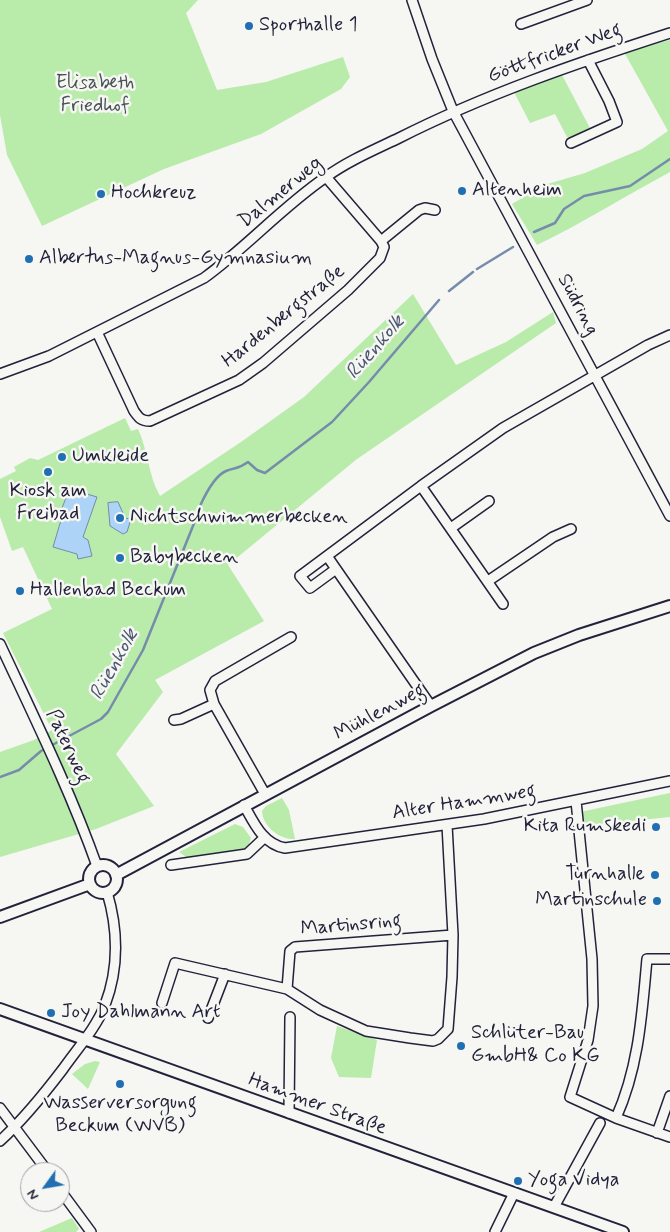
<!DOCTYPE html>
<html>
<head>
<meta charset="utf-8">
<style>
	body { margin:0 }
	#map { position:relative; width:670px; height:1232px; overflow:hidden; background:#f6f6f2; font-family:Mynerve,sans-serif }
	canvas { display:block }
	.north { position:absolute; left:20px; top:1162px; width:50px; height:50px; box-sizing:border-box; background:#f6f6f2; border:1px solid #a1a1a9; border-radius:50%; rotate:238deg; font-size:14px; font-weight:700; line-height:20px; text-align:center; color:#22223b }
	.north::after { content:''; display:block; margin:auto; width:18px; height:22px; background:#1f6fb2; clip-path:polygon(50% 0,100% 100%,50% 72%,0 100%) }
</style>
</head>
<body>
<div id="map">
<canvas width="670" height="1232"></canvas>
<div class="north">N</div>
</div>
<script>
const c = document.querySelector('canvas').getContext('2d');
c.lineJoin = 'round';
function paint(path, color) {
  c.fillStyle = color;
  c.fill(path, 'evenodd');
}
function stroke(path, color, width, dash) {
  c.strokeStyle = color;
  c.lineWidth = width;
  c.lineCap = dash ? 'butt' : 'round';
  c.setLineDash(dash || []);
  c.stroke(path);
}
function write(font, color, halo, rows, align = 'center') {
  c.font = font + ' Mynerve,sans-serif';
  c.lineWidth = 5;
  c.setLineDash([]);
  c.textBaseline = 'middle';
  c.strokeStyle = halo;
  c.fillStyle = color;
  for (const [text, x, y, turn = 0] of rows) {
    c.save();
    c.translate(x, y);
    c.rotate((+turn || 0) * Math.PI / 180);
    c.textAlign = isNaN(turn) ? turn : align;
    if (halo) c.strokeText(text, 0, 0);
    c.fillText(text, 0, 0);
    c.restore();
  }
}
const green = new Path2D(`
	M 0,0 L 198,0 L 186,13 L 217,90 L 266,82 L 343,57 L 350,77 L 341,89 L 261,134 L 164,169 L 42,226 L 7,155 L 0,115 Z
	M 670,40 L 670,172 C 625,196 583,223 537,245 L 512,204 L 544,185 L 585,173 L 642,149 L 668,131 L 624,52 Z
	M 561,73 L 592,132 L 572,139 L 567,137 L 555,114 L 530,123 L 514,92 Z
	M 413,294 L 456,365 L 506,342 L 553,312 L 556,323 L 357,459 L 228,565 L 264,621 L 155,680 L 163,692 L 116,754 L 154,806 L 96,829 L 0,857 L 0,752 L 34,740 L 52,730 L 3,633 L 52,609 L 23,547 L 12,551 L 0,517 L 0,479 L 16,471 L 14,467 L 30,458 L 38,460 L 125,418 L 131,431 L 138,429 C 148,450 148,475 160,496 L 241,442 L 304,397 Z
	M 670,793 L 670,817 L 581,826 L 580,812 Z
	M 282,798 L 289,810 L 295,839 C 280,840 263,827 262,811 L 266,806 Z
	M 235,824 L 243,827 L 251,838 L 247,849 L 189,859 L 179,852 Z
	M 337,1026 L 377,1040 L 371,1078 L 339,1077 L 331,1058 Z
	M 95,1061 L 100,1062 L 88,1089 L 72,1074 L 85,1064 Z
	M 72,1218 L 79,1229 L 76,1232 L 39,1232 Z`);
const water = new Path2D(`
	M 70,489 L 97,497 L 83,537 L 88,540 L 92,556 L 78,559 L 77,554 L 53,547 L 64,510 L 62,509 Z
	M 118,502 L 123,513 L 118,517 L 131,519 L 127,532 L 123,534 L 110,526 L 108,503 Z`);
const stream = new Path2D(`
	M 534,232 L 555,223 L 564,209 L 584,196 L 630,186 L 670,159
	M 477,269 L 513,247
	M 449,291 L 473,272
	M 200,506 C 205,495 214,476 226,471 C 236,467 237,470 248,462 L 257,470 L 265,473 L 332,422 L 369,382 L 439,300
	M 0,777 L 19,770 L 41,751 L 101,719 L 108,712 L 143,650 L 197,516`);
const minor = new Path2D(`
	M 412,0 L 432,59 L 453,111 L 670,516
	M 521,24 L 587,0
	M 571,143 L 617,122 L 609,101 L 588,60
	M 381,241 L 419,210 L 425,208 L 435,210
	M 97,332 L 134,411 C 139,418 141,421 150,421 L 239,380 L 263,363 L 348,290 L 380,258 L 384,247 L 381,241 L 326,177
	M 0,374 L 49,356 L 204,278 C 247,247 282,207 326,177 C 348,161 374,150 399,138 C 486,94 577,63 670,33
	M 421,486 L 503,604
	M 451,528 L 489,501
	M 327,556 L 336,569 L 310,588 L 300,576 L 421,486 L 503,428 L 648,345 L 670,335
	M 336,569 L 431,706
	M 488,581 L 553,537 L 571,529
	M 0,644 C 34,717 70,790 97,866
	M 174,720 L 181,719 L 214,704
	M 265,794 L 214,704 L 210,690 L 215,681 L 291,637
	M 576,801 L 592,959 L 593,1006 L 588,1040 L 570,1097 L 616,1118 L 670,1137
	M 244,805 C 254,823 263,844 285,848 L 484,819 L 670,781
	M 171,865 L 247,854 L 264,838
	M 287,989 L 290,951 L 295,947 L 453,935
	M 162,1003 L 175,963 L 287,989 L 320,1010 L 366,1031 L 410,1038 L 433,1041 L 438,1039 L 448,1029 L 452,977 L 453,935 L 447,825
	M 208,1018 L 225,974
	M 0,1108 L 48,1172
	M 289,1113 L 290,1017
	M 616,1118 C 639,1067 642,1013 647,959 L 670,959
	M 657,1133 L 670,1096
	M 0,1141 C 24,1119 44,1094 63,1069 C 77,1049 96,1028 105,1005 C 119,968 118,929 107,892
	M 60,1190 L 91,1232
	M 554,1207 L 600,1123
	M 495,1232 L 514,1193`);
const major = new Path2D(`
	M89 879a14 14 0 1 1 28 0a14 14 0 1 1-28 0Z
	M 116,875 L 431,706 L 534,653 L 579,635 L 670,606
	M 0,917 L 90,884
	M 0,1009 L 623,1232`);
const markers = [
	[249,26,5,"#1f6fb2"],
	[462,191,5,"#1f6fb2"],
	[101,194,5,"#1f6fb2"],
	[29,259,5,"#1f6fb2"],
	[62,457,5,"#1f6fb2"],
	[48,472,5,"#1f6fb2"],
	[120,518,5,"#1f6fb2"],
	[120,558,5,"#1f6fb2"],
	[20,591,5,"#1f6fb2"],
	[656,827,5,"#1f6fb2"],
	[655,875,5,"#1f6fb2"],
	[657,901,5,"#1f6fb2"],
	[51,1013,5,"#1f6fb2"],
	[461,1046,5,"#1f6fb2"],
	[120,1084,5,"#1f6fb2"],
	[518,1181,5,"#1f6fb2"]
];
const poiNames = [
	["Sporthalle 1",259,26],
	["Altenheim",472,191],
	["Hochkreuz",111,194],
	["Albertus-Magnus-Gymnasium",39,259],
	["Umkleide",72,457],
	["Kiosk am",48,492,"center"],
	["Freibad",48,515,"center"],
	["Nichtschwimmerbecken",130,518],
	["Babybecken",130,558],
	["Hallenbad Beckum",30,591],
	["Kita Rumskedi",646,827,"right"],
	["Turnhalle",645,875,"right"],
	["Martinschule",647,901,"right"],
	["Joy Dahlmann Art",61,1013],
	["Schlüter-Bau",471,1034],
	["GmbH& Co KG",471,1057],
	["Wasserversorgung",120,1104,"center"],
	["Beckum (WVB)",120,1127,"center"],
	["Yoga Vidya",528,1181]
];
const streetNames = [
	["Göttfricker Weg",555,54,-20],
	["Dalmerweg",281,193,-39],
	["Südring",577,305,62],
	["Hardenbergstraße",284,317,-39],
	["Mühlenweg",380,713,-28],
	["Paterweg",67,747,65],
	["Alter Hammweg",464,803,-9],
	["Martinsring",351,926,-5],
	["Hammer Straße",317,1105,20]
];
const parkNames = [
	["Elisabeth",95,84],
	["Friedhof",95,107]
];
const waterNames = [
	["Rüenkolk",376,348,-49],
	["Rüenkolk",115,665,-61]
];
paint(green, '#b9ebab');
paint(water, '#add3f6');
stroke(water, '#758cab', 1);
stroke(stream, '#758cab', 2.5);
stroke(minor, '#22223b', 12);
stroke(major, '#22223b', 14);
stroke(minor, '#f6f6f2', 9);
stroke(major, '#f6f6f2', 10);
for (const [x, y, r, color] of markers) {
  const dot = new Path2D();
  dot.arc(x, y, r, 0, 2 * Math.PI);
  c.fillStyle = color;
  c.fill(dot);
  stroke(dot, '#f6f6f2', 2);
}
write('20px', '#22223b', '#f6f6f2', poiNames, 'left');
write('20px', '#22223b', '#f6f6f2', streetNames);
write('20px', '#485457', '#f6f6f2', parkNames);
write('italic 21px', '#4c5773', '#f6f6f2', waterNames);
</script>
</body>
</html>
